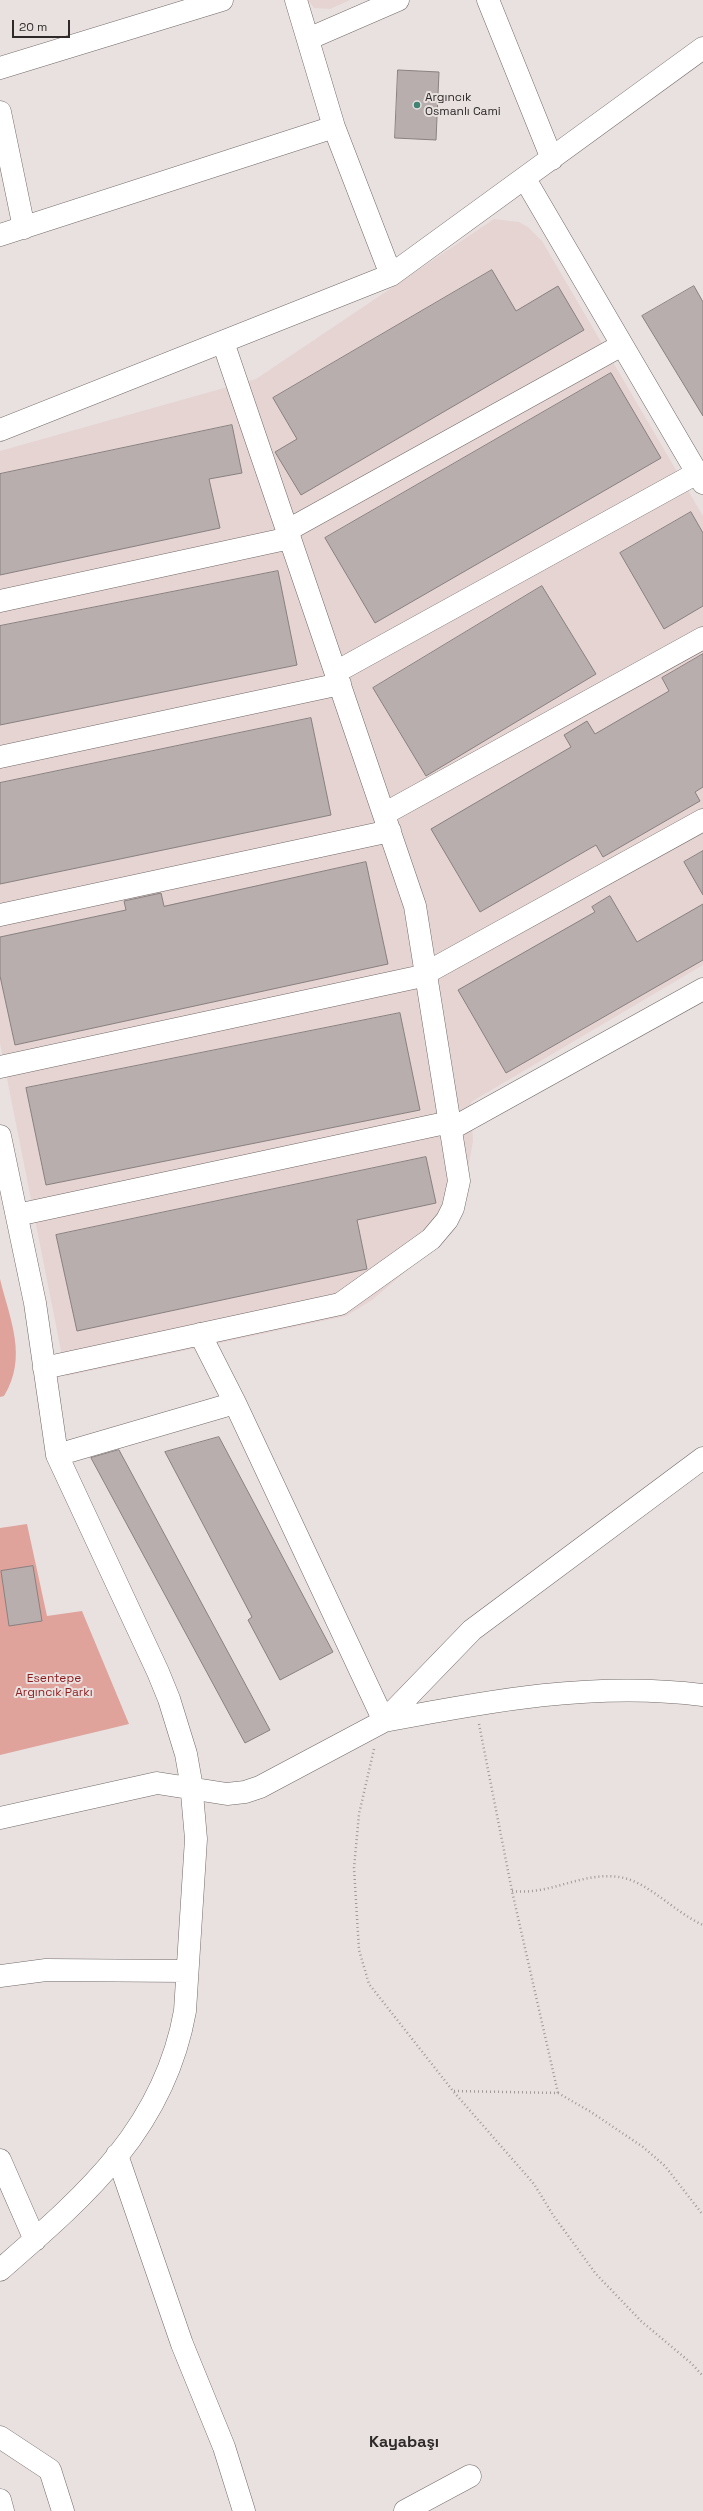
<!DOCTYPE html>
<html>
<head>
<meta charset="utf-8">
<style>
	body { margin:0 }
	#map { position:relative; width:703px; height:2511px; overflow:hidden; background:#e9e1e0; font-family:"Space Grotesk",sans-serif }
	canvas { display:block }
	.scale { position:absolute; left:12px; top:20px; width:58px; height:18px; box-sizing:border-box; border:2px solid #2d2a29; border-top:0; padding-left:5px; font-size:12px; line-height:14px; white-space:nowrap; color:#2d2a29; -webkit-text-stroke:3px #e9e1e0; paint-order:stroke }
</style>
</head>
<body>
<div id="map">
<canvas width="703" height="2511"></canvas>
<div class="scale">20 m</div>
</div>
<script>
const c = document.querySelector('canvas').getContext('2d');
c.lineJoin = 'round';
function paint(path, color) {
  c.fillStyle = color;
  c.fill(path, 'evenodd');
}
function stroke(path, color, width, dash) {
  c.strokeStyle = color;
  c.lineWidth = width;
  c.lineCap = dash ? 'butt' : 'round';
  c.setLineDash(dash || []);
  c.stroke(path);
}
function write(font, color, halo, rows, align = 'center') {
  c.font = font + ' "Space Grotesk",sans-serif';
  c.lineWidth = 4;
  c.setLineDash([]);
  c.textBaseline = 'middle';
  c.strokeStyle = halo;
  c.fillStyle = color;
  for (const [text, x, y, turn = 0] of rows) {
    c.save();
    c.translate(x, y);
    c.rotate((+turn || 0) * Math.PI / 180);
    c.textAlign = isNaN(turn) ? turn : align;
    if (halo) c.strokeText(text, 0, 0);
    c.fillText(text, 0, 0);
    c.restore();
  }
}
const built = new Path2D(`
	M 308,0 L 350,0 L 330,9 L 314,8 Z
	M 494,219 L 519,222 L 528,227 L 542,241 L 703,516 L 703,965 L 471,1102 L 473,1141 L 466,1180 L 419,1260 L 372,1300 L 346,1316 L 66,1376 L 0,1043 L 0,451 L 256,379 Z`);
const green = new Path2D(`
	M 0,1279 C 10,1320 28,1357 4,1396 L 0,1397 Z
	M 27,1524 L 47,1616 L 82,1611 L 129,1724 L 0,1755 L 0,1528 Z`);
const building = new Path2D(`
	M 398,70 L 439,72 L 436,140 L 395,138 Z
	M 492,270 L 516,311 L 558,286 L 584,330 L 301,495 L 275,452 L 297,439 L 273,398 Z
	M 694,286 L 703,302 L 703,416 L 642,316 Z
	M 611,373 L 661,458 L 375,623 L 325,538 Z
	M 232,425 L 242,473 L 209,479 L 220,528 L 0,575 L 0,474 Z
	M 691,512 L 703,533 L 703,606 L 664,629 L 620,553 Z
	M 278,571 L 297,665 L 0,725 L 0,626 Z
	M 542,586 L 596,674 L 426,776 L 373,688 Z
	M 703,654 L 703,787 L 695,792 L 700,801 L 603,857 L 596,845 L 480,912 L 431,829 L 571,747 L 564,735 L 587,721 L 595,734 L 669,691 L 662,678 Z
	M 311,718 L 331,815 L 0,884 L 0,783 Z
	M 703,851 L 703,895 L 684,862 Z
	M 366,862 L 388,964 L 15,1045 L 0,976 L 0,937 L 126,910 L 124,901 L 161,893 L 164,906 Z
	M 610,896 L 637,942 L 703,904 L 703,960 L 506,1073 L 458,990 L 595,912 L 592,907 Z
	M 400,1013 L 420,1110 L 46,1185 L 26,1088 Z
	M 426,1157 L 436,1203 L 357,1220 L 367,1269 L 77,1331 L 56,1235 Z
	M 219,1437 L 333,1652 L 280,1680 L 248,1620 L 252,1617 L 165,1452 Z
	M 119,1450 L 270,1730 L 245,1743 L 91,1458 Z
	M 33,1566 L 42,1621 L 9,1626 L 1,1571 Z`);
const path = new Path2D(`
	M 479,1724 L 512,1891 L 558,2093
	M 374,1749 L 359,1814 L 354,1868 L 359,1950 L 369,1984 L 453,2091 L 534,2184 L 553,2215 L 596,2274 L 641,2321 L 691,2363 L 703,2376
	M 512,1891 C 551,1896 586,1869 624,1878 C 650,1884 676,1913 703,1925
	M 454,2091 L 558,2093 L 591,2112 L 643,2147 L 665,2166 L 703,2215`);
const minor = new Path2D(`
	M 296,0 L 334,127 L 391,275
	M 488,0 L 552,159
	M 308,39 L 398,0
	M 0,68 L 222,0
	M 0,112 L 24,228
	M 525,179 L 703,483
	M 0,235 L 334,127
	M 0,430 L 391,275 L 703,48
	M 288,530 L 622,345
	M 0,601 L 290,538
	M 336,672 L 697,473
	M 0,757 L 340,684
	M 384,814 L 703,638
	M 0,915 L 390,831
	M 426,973 L 703,820
	M 0,1067 L 427,975
	M 451,1129 L 703,989
	M 0,1136 L 35,1303 L 57,1455 L 158,1672 L 169,1699 L 186,1754 L 191,1782 L 196,1839 L 185,2011 C 164,2129 85,2196 0,2270
	M 17,1215 L 450,1122
	M 44,1368 L 340,1304 L 431,1239 L 447,1220 L 453,1208 L 459,1181 L 415,906 L 223,342
	M 57,1455 L 235,1403
	M 384,1721 L 472,1630 L 703,1458
	M 384,1721 C 489,1701 595,1681 703,1695
	M 0,1818 L 157,1783 L 227,1794 L 245,1792 L 260,1787 L 384,1721 L 235,1403 L 200,1334
	M 0,1976 L 46,1970 L 187,1971
	M 117,2155 L 182,2344 L 224,2447 L 244,2511
	M 0,2160 L 35,2240
	M 0,2437 L 50,2470 L 63,2511
	M 0,2500 L 3,2511
	M 405,2511 L 470,2476`);
const markers = [
	[417,105,4,"#428474"]
];
const poiNames = [
	["Argıncık",425,98],
	["Osmanlı Cami",425,112]
];
const parkNames = [
	["Esentepe",54,1679],
	["Argıncık Parkı",54,1693]
];
const districtNames = [
	["Kayabaşı",404,2443]
];
paint(built, '#e5d4d2');
paint(green, '#dfa39c');
paint(building, '#b7aead');
stroke(building, '#898180', 1);
stroke(minor, '#716968', 23);
stroke(path, '#9f9998', 2.5, [1, 3]);
stroke(minor, '#fff', 22);
for (const [x, y, r, color] of markers) {
  const dot = new Path2D();
  dot.arc(x, y, r, 0, 2 * Math.PI);
  c.fillStyle = color;
  c.fill(dot);
  stroke(dot, '#e9e1e0', 1.5);
}
write('12px', '#2d2a29', '#e9e1e0', poiNames, 'left');
write('12px', '#8d1c1d', '#e9e1e0', parkNames);
write('bold 16px', '#2d2a29', '#e9e1e0', districtNames);
</script>
</body>
</html>
